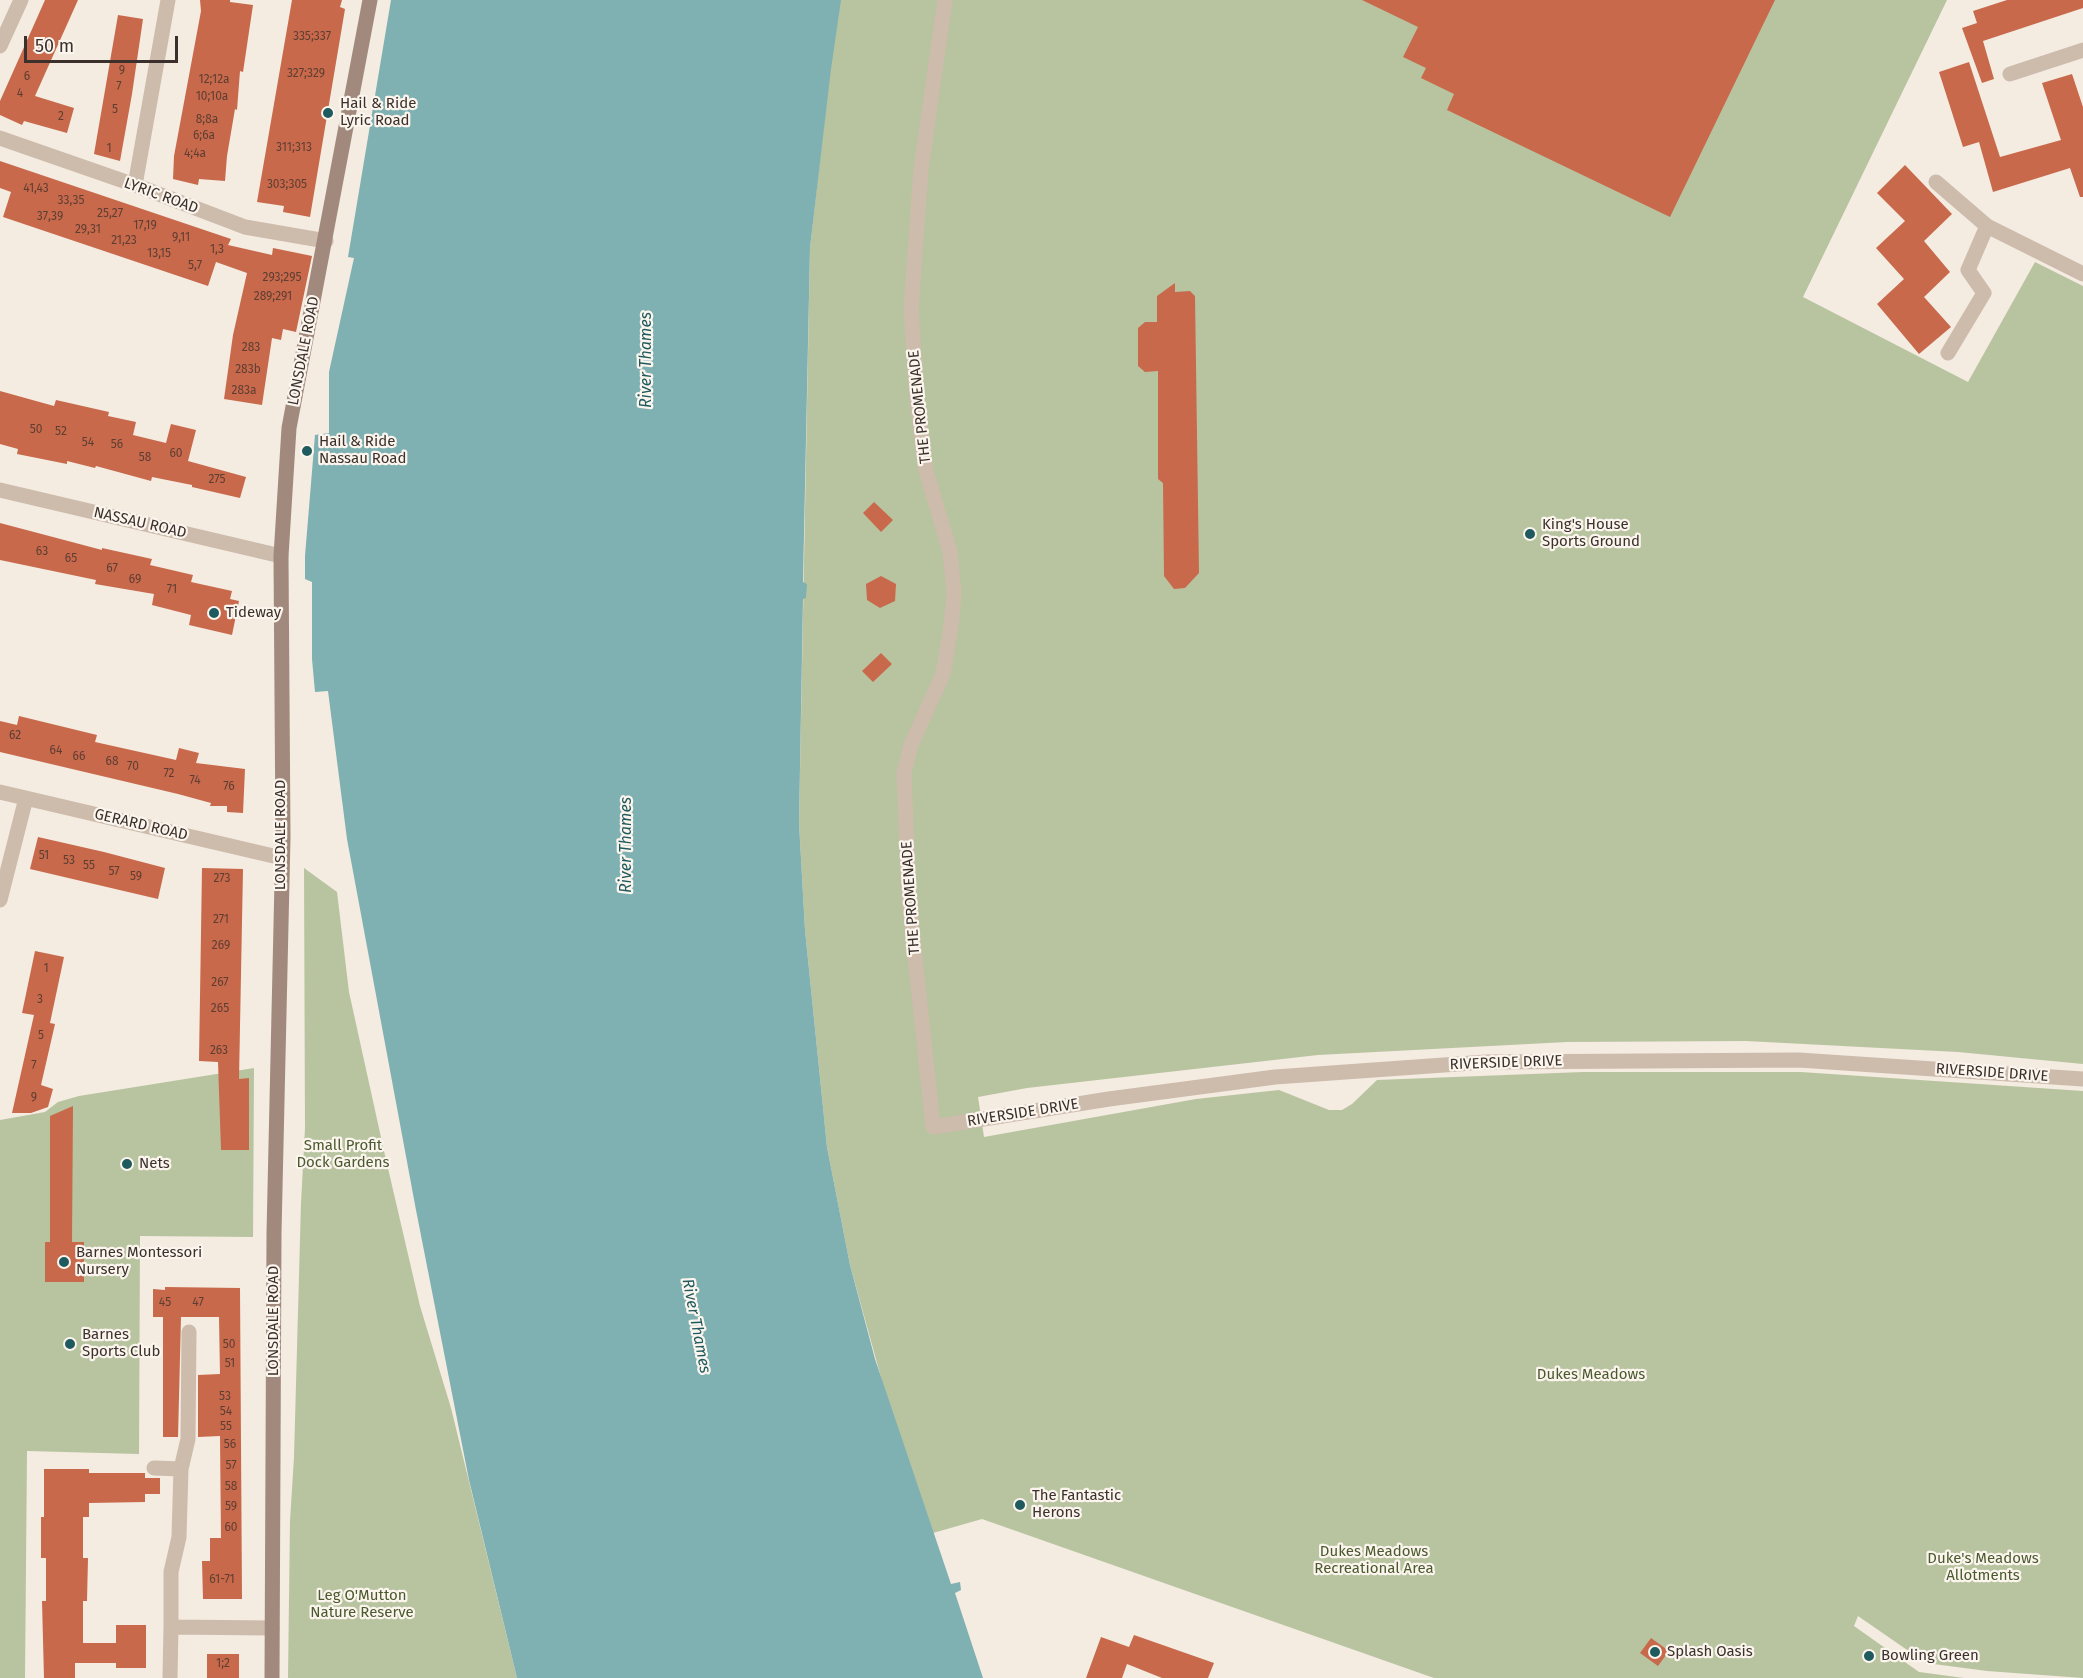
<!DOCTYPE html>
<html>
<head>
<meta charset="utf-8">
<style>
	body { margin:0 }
	#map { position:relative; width:2083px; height:1678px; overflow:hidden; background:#f4ebe1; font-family:"Fira Sans",sans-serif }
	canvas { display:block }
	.scale { position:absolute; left:24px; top:36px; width:154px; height:27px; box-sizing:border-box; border:3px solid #3b302b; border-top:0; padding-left:8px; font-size:18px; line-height:21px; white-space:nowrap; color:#3b302b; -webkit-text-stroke:4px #fbf5ee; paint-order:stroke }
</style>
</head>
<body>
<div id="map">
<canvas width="2083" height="1678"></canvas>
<div class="scale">50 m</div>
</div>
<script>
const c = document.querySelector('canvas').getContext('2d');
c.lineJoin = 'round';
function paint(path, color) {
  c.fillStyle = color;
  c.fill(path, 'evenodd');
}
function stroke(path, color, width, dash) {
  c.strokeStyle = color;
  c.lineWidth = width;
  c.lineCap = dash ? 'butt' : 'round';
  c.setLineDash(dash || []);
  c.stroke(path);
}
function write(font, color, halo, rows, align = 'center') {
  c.font = font + ' "Fira Sans",sans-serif';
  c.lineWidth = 4.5;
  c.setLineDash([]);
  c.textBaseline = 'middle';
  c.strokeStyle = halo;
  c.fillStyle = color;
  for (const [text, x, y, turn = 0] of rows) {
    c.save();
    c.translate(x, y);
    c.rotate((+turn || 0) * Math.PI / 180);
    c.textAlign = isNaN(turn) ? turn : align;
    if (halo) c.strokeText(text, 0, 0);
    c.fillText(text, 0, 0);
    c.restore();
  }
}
const green = new Path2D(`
	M 840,0 L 1947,0 L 1803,297 L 1968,382 L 2035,262 L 2083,286 L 2083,1064 L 1958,1052 L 1746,1041 L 1567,1042 L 1318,1055 L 1027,1088 L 978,1097 L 984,1137 L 1196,1099 L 1279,1090 L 1329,1110 L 1342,1110 L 1352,1104 L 1377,1080 L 1583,1072 L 1801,1072 L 2083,1091 L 2083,1678 L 1987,1671 L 1926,1663 L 1858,1616 L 1854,1626 L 1919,1672 L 1964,1678 L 1434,1678 L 982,1519 L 933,1533 L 887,1399 L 850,1265 L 827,1147 L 805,930 L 799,823 L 810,248 L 831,62 Z
	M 304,868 L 337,892 L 349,992 L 384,1151 L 420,1306 L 451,1408 L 517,1678 L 288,1678 L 290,1521 L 294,1457 L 301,1203 L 305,1128 Z
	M 254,1068 L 253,1237 L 140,1236 L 139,1454 L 27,1451 L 25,1678 L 0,1678 L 0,1120 L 45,1112 L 58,1102 L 79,1096 Z`);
const water = new Path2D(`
	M 391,0 L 841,0 L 831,69 L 810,248 L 803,582 L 807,584 L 806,598 L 803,599 L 799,823 L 805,930 L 827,1147 L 850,1265 L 875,1359 L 951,1584 L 960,1582 L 961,1590 L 955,1593 L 983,1678 L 517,1678 L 469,1480 L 416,1210 L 347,839 L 328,691 L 315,692 L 312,659 L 312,582 L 305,579 L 305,556 L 315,435 L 329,433 L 329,372 L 354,258 L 348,257 Z`);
const building = new Path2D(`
	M 45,0 L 78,0 L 35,96 L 74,108 L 67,133 L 24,121 L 22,125 L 0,115 L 0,101 Z
	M 200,0 L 230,0 L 230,2 L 253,5 L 243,72 L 240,71 L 237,110 L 235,109 L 227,156 L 225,181 L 199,179 L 198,185 L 173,179 L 174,156 L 201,11 Z
	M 292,0 L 342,0 L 340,7 L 345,9 L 310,217 L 283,212 L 284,206 L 257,202 Z
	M 1362,0 L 1775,0 L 1670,217 L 1447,110 L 1454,94 L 1421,78 L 1426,68 L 1403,57 L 1418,27 Z
	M 2007,0 L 2083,0 L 2083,8 L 1983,41 L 1994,79 L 1982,83 L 1962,28 L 1977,23 L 1973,11 Z
	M 118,15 L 143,19 L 132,94 L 120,161 L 94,154 Z
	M 1969,62 L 2000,157 L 2061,140 L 2042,83 L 2072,74 L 2083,107 L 2083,197 L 2080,197 L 2070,168 L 1993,192 L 1979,142 L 1963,147 L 1939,72 Z
	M 0,161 L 231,239 L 228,245 L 272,255 L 273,248 L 312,256 L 296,332 L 283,329 L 281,340 L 272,338 L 262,405 L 224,399 L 233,335 L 247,273 L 216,262 L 208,286 L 3,217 L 11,192 L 0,188 Z
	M 1905,165 L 1952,214 L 1924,241 L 1950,272 L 1924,297 L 1951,327 L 1919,354 L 1877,304 L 1904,279 L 1876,248 L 1905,221 L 1877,193 Z
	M 1175,283 L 1175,292 L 1190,291 L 1195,296 L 1199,573 L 1185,588 L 1174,589 L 1164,576 L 1163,483 L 1158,479 L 1158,371 L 1145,372 L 1138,366 L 1138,328 L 1145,322 L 1157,322 L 1157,296 Z
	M 0,391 L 54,406 L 56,400 L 109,412 L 108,416 L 136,422 L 133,435 L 166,443 L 171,424 L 196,430 L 188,461 L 246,477 L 240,498 L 192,487 L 192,485 L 152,477 L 151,481 L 96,466 L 95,468 L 67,461 L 67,464 L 17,454 L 18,449 L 0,444 Z
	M 874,502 L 893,520 L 881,532 L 863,513 Z
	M 0,523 L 102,550 L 102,548 L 152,559 L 150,565 L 193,575 L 191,582 L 232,591 L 230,599 L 239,601 L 232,635 L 189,625 L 191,615 L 152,605 L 154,594 L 95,584 L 96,580 L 0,560 Z
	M 881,576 L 896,584 L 895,601 L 880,608 L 867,600 L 866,584 Z
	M 881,653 L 892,664 L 873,682 L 862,671 Z
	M 19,716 L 97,735 L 95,742 L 176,760 L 179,748 L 199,753 L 196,763 L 245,769 L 243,813 L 227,812 L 227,806 L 210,806 L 211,803 L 178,794 L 0,752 L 0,721 L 17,725 Z
	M 38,837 L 104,852 L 165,868 L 158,899 L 30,869 Z
	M 202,868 L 243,869 L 239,1079 L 249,1078 L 249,1150 L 221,1150 L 218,1062 L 199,1061 Z
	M 35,951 L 64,957 L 50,1023 L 55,1024 L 41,1085 L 53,1089 L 48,1107 L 31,1113 L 12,1113 L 34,1015 L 22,1013 Z
	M 73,1106 L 72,1242 L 84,1242 L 84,1282 L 45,1282 L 45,1242 L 50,1242 L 50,1116 Z
	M 165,1287 L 240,1288 L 242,1599 L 203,1599 L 202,1561 L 210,1561 L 210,1538 L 221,1538 L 220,1436 L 198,1437 L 198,1375 L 220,1374 L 219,1317 L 181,1317 L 178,1437 L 163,1437 L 163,1317 L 153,1317 L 153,1289 L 165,1290 Z
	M 44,1469 L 89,1469 L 89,1473 L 145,1473 L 145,1478 L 160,1478 L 160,1494 L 145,1494 L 145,1502 L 89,1503 L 89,1517 L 83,1517 L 83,1558 L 88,1558 L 87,1601 L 83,1601 L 83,1643 L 116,1643 L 116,1625 L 146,1625 L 146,1668 L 116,1668 L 116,1663 L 75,1663 L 75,1678 L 44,1678 L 42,1601 L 46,1601 L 46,1558 L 41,1558 L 41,1517 L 44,1517 Z
	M 1134,1635 L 1214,1663 L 1208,1678 L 1162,1678 L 1127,1664 L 1122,1678 L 1086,1678 L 1101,1637 L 1129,1647 Z
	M 1651,1638 L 1669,1651 L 1658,1666 L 1640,1653 Z
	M 207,1654 L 239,1654 L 239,1678 L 207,1678 Z`);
const minor = new Path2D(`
	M 945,0 L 921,169 L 911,309 L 917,399 L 925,467 L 950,552 L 954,593 L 951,626 L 943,674 L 911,745 L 904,773 L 909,900 L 933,1127 L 1109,1099 L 1275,1077 L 1486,1062 L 1799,1060 L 2083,1079
	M 0,46 L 21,0
	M 2010,74 L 2083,50
	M 0,138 L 135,185 L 245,227 L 326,241
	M 1936,182 L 1987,226 L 2083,274
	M 135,185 L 168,0
	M 1948,353 L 1984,293 L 1968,270 L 1987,226
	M 0,490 L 281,556
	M 0,792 L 282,858
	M 0,900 L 26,798
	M 154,1468 L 181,1469 L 179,1537 L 171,1572 L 171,1627 L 272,1628
	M 181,1469 L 188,1439 L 189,1332
	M 170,1678 L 171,1627`);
const secondary = new Path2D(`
	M 272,1678 L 274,1233 L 283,837 L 281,556 L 289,428 L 370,0`);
const markers = [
	[328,113,6,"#1f5a5e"],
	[307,451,6,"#1f5a5e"],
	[1530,534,6,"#1f5a5e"],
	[214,613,6,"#1f5a5e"],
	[127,1164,6,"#1f5a5e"],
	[64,1262,6,"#1f5a5e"],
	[70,1344,6,"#1f5a5e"],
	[1020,1505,6,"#1f5a5e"],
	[1655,1652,6,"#1f5a5e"],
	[1869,1656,6,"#1f5a5e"]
];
const numberNames = [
	["335;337",312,37],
	["9",122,71],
	["327;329",306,74],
	["6",27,77],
	["12;12a",214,80],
	["7",119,87],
	["4",20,94],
	["10;10a",212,97],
	["5",115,110],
	["2",61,117],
	["8;8a",207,120],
	["6;6a",204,136],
	["311;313",294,148],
	["1",109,149],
	["4;4a",195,154],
	["303;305",287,185],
	["41,43",36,189],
	["33,35",71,201],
	["25,27",110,214],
	["37,39",50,217],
	["17,19",145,226],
	["29,31",88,230],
	["9,11",181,238],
	["21,23",124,241],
	["1,3",217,250],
	["13,15",159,254],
	["5,7",195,266],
	["293;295",282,278],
	["289;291",273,297],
	["283",251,348],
	["283b",248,370],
	["283a",244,391],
	["50",36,430],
	["52",61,432],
	["54",88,443],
	["56",117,445],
	["60",176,454],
	["58",145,458],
	["275",217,480],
	["63",42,552],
	["65",71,559],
	["67",112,569],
	["69",135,580],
	["71",172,590],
	["62",15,736],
	["64",56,751],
	["66",79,757],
	["68",112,762],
	["70",133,767],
	["72",169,774],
	["74",195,781],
	["76",229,787],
	["51",44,856],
	["53",69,861],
	["55",89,866],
	["57",114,872],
	["59",136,877],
	["273",222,879],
	["271",221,920],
	["269",221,946],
	["1",46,969],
	["267",220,983],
	["3",40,1000],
	["265",220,1009],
	["5",41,1036],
	["263",219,1051],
	["7",34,1066],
	["9",34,1098],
	["45",165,1303],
	["47",198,1303],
	["50",229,1345],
	["51",230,1364],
	["53",225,1397],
	["54",226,1412],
	["55",226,1427],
	["56",230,1445],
	["57",231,1466],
	["58",231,1487],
	["59",231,1507],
	["60",231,1528],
	["61-71",222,1580],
	["1;2",223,1664]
];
const poiNames = [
	["Hail & Ride",340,104],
	["Lyric Road",340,121],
	["Hail & Ride",319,442],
	["Nassau Road",319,459],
	["King's House",1542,525],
	["Sports Ground",1542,542],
	["Tideway",226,613],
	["Nets",139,1164],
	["Barnes Montessori",76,1253],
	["Nursery",76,1270],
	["Barnes",82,1335],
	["Sports Club",82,1352],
	["The Fantastic",1032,1496],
	["Herons",1032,1513],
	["Splash Oasis",1667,1652],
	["Bowling Green",1881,1656]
];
const streetNames = [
	["LYRIC ROAD",161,196,20],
	["LONSDALE ROAD",304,351,-79],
	["THE PROMENADE",920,407,-96],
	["NASSAU ROAD",140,523,13],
	["GERARD ROAD",141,825,13],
	["LONSDALE ROAD",281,835,-90],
	["THE PROMENADE",911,898,-94],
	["RIVERSIDE DRIVE",1506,1063,-2],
	["RIVERSIDE DRIVE",1992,1073,4],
	["RIVERSIDE DRIVE",1023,1113,-9],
	["LONSDALE ROAD",274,1321,-90]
];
const parkNames = [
	["Small Profit",343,1146],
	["Dock Gardens",343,1163],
	["Dukes Meadows",1591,1375],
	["Dukes Meadows",1374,1552],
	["Recreational Area",1374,1569],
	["Duke's Meadows",1983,1559],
	["Allotments",1983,1576],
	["Leg O'Mutton",362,1596],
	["Nature Reserve",362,1613]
];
const waterNames = [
	["River Thames",647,360,-90],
	["River Thames",627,845,-90],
	["River Thames",696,1326,79]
];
paint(green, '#b8c4a0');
paint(water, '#7fb0b2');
paint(building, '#c8694b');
stroke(minor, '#cdbbac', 15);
stroke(secondary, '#a18a7d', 15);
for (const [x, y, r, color] of markers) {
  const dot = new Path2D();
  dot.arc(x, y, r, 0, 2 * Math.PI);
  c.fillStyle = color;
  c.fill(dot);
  stroke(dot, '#fbf5ee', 2);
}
write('12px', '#5e3e33', null, numberNames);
write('15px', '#3b302b', '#fbf5ee', poiNames, 'left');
write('15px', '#3b302b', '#fbf5ee', streetNames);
write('15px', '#4a5a2e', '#fbf5ee', parkNames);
write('italic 16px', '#1f5a5e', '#fbf5ee', waterNames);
</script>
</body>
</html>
